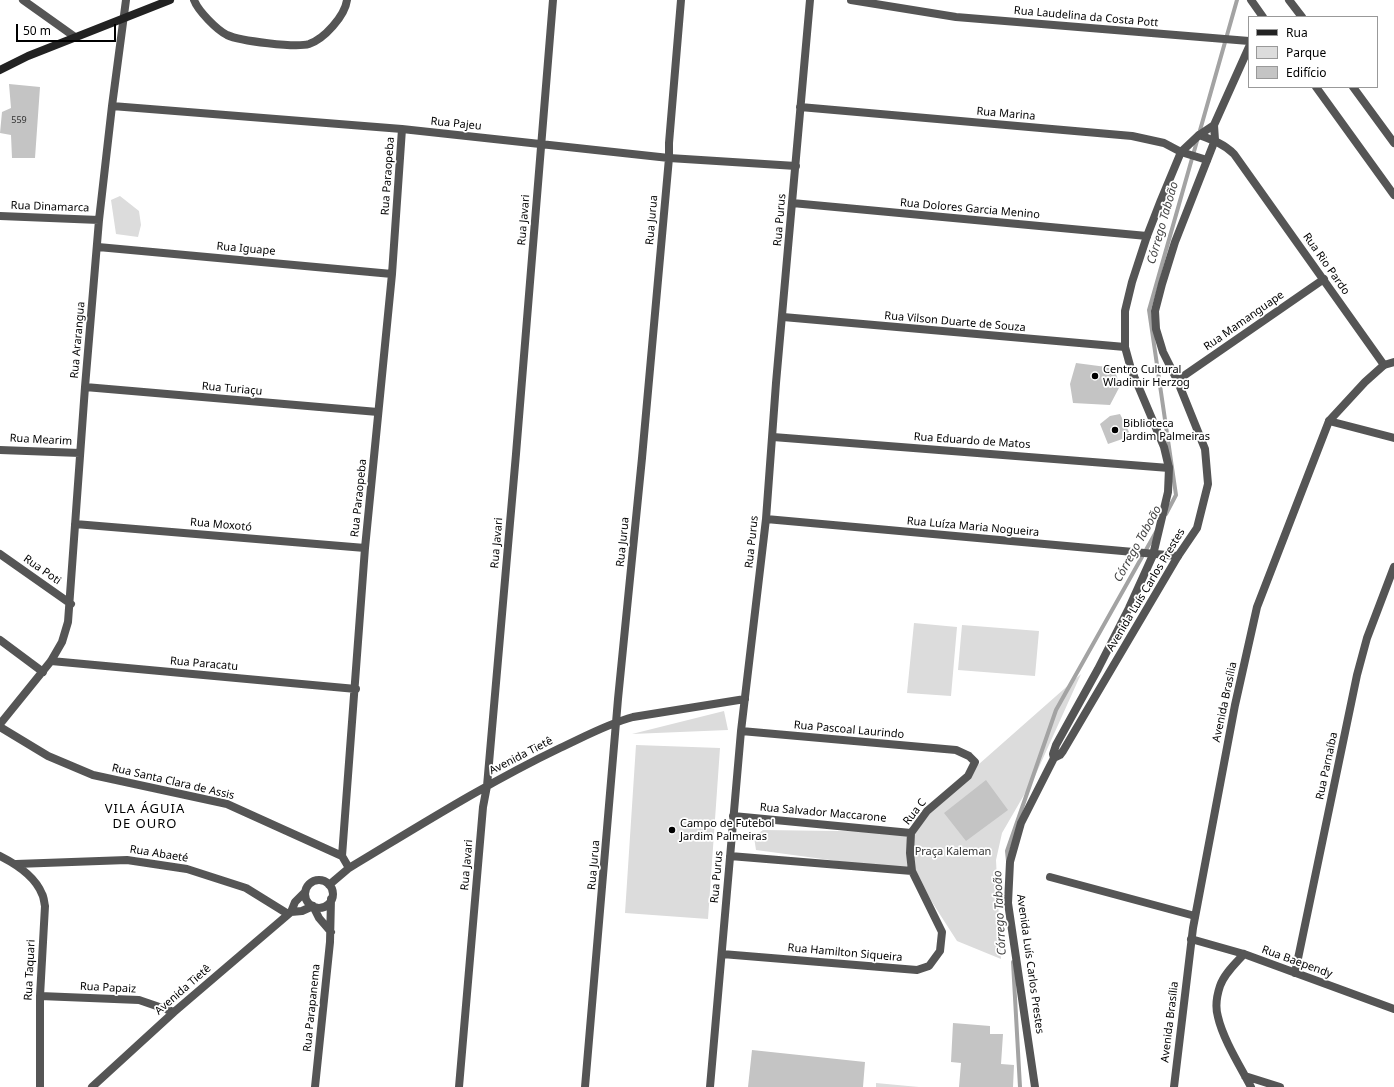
<!DOCTYPE html>
<html>
<head>
<meta charset="utf-8">
<style>
	body { margin:0 }
	#map { position:relative; width:1394px; height:1087px; overflow:hidden; background:#fff; font-family:"Noto Sans",sans-serif }
	canvas { display:block }
	.legend { position:absolute; left:1248px; top:16px; width:130px; height:72px; box-sizing:border-box; background:#fff; border:1px solid #999; margin:0; padding:5px 7px; list-style:none; font-size:12px; color:#000 }
	.legend li { display:flex; align-items:center; gap:8px; height:20px }
	.legend b { width:20px; border:1px solid #999 }
	.scale { position:absolute; left:16px; top:24px; width:100px; height:18px; box-sizing:border-box; border:2px solid #000; border-top:0; padding-left:5px; font-size:12px; line-height:14px; white-space:nowrap; color:#000; -webkit-text-stroke:3px #fff; paint-order:stroke }
</style>
</head>
<body>
<div id="map">
<canvas width="1394" height="1087"></canvas>
<ul class="legend">
<li><b style="height:5px;background:#222"></b>Rua</li>
<li><b style="height:11px;background:#dcdcdc"></b>Parque</li>
<li><b style="height:11px;background:#c4c4c4"></b>Edifício</li>
</ul>
<div class="scale">50 m</div>
</div>
<script>
const c = document.querySelector('canvas').getContext('2d');
c.lineJoin = 'round';
function paint(path, color) {
  c.fillStyle = color;
  c.fill(path, 'evenodd');
}
function stroke(path, color, width, dash) {
  c.strokeStyle = color;
  c.lineWidth = width;
  c.lineCap = dash ? 'butt' : 'round';
  c.setLineDash(dash || []);
  c.stroke(path);
}
function write(font, color, halo, rows, align = 'center') {
  c.font = font + ' "Noto Sans",sans-serif';
  c.lineWidth = 3.5;
  c.setLineDash([]);
  c.textBaseline = 'middle';
  c.strokeStyle = halo;
  c.fillStyle = color;
  for (const [text, x, y, turn = 0] of rows) {
    c.save();
    c.translate(x, y);
    c.rotate((+turn || 0) * Math.PI / 180);
    c.textAlign = isNaN(turn) ? turn : align;
    if (halo) c.strokeText(text, 0, 0);
    c.fillText(text, 0, 0);
    c.restore();
  }
}
const green = new Path2D(`
	M 120,196 L 139,211 L 141,225 L 138,237 L 116,234 L 111,200 Z
	M 914,623 L 957,627 L 951,696 L 907,693 Z
	M 962,625 L 1039,631 L 1035,676 L 958,670 Z
	M 1081,674 L 1035,776 L 1002,833 L 996,860 L 1001,959 L 957,941 L 912,871 L 756,850 L 754,837 L 763,830 L 911,832 L 936,802 Z
	M 724,711 L 728,730 L 632,734 Z
	M 636,745 L 720,748 L 708,919 L 625,913 Z
	M 876,1083 L 919,1087 L 876,1087 Z`);
const stream = new Path2D(`
	M 1166,514 L 1176,495 L 1149,310 L 1237,0
	M 1008,861 L 1007,851 L 1056,710 L 1156,532
	M 1013,962 L 1020,1087`);
const building = new Path2D(`
	M 9,84 L 40,87 L 35,158 L 12,158 L 11,135 L 0,133 L 2,112 L 11,108 Z
	M 1076,363 L 1114,368 L 1120,386 L 1110,405 L 1073,403 L 1070,384 Z
	M 1120,414 L 1131,436 L 1108,444 L 1100,424 L 1110,416 Z
	M 986,780 L 1008,810 L 966,841 L 944,813 Z
	M 953,1023 L 990,1026 L 990,1034 L 1003,1034 L 1001,1064 L 1014,1065 L 1013,1087 L 959,1087 L 961,1063 L 951,1062 Z
	M 752,1050 L 865,1062 L 863,1087 L 748,1087 Z`);
const service = new Path2D(`
	M 1050,877 L 1195,916`);
const minor = new Path2D(`
	M 23,0 L 75,37
	M 194,0 C 198,11 217,30 227,35 C 240,41 296,48 309,44 C 324,39 345,16 347,0
	M 851,0 L 956,17 L 1249,41
	M 112,106 L 402,129 L 669,158 L 796,166
	M 800,107 L 1132,136 L 1164,143 L 1181,152 L 1207,160
	M 1199,135 C 1213,140 1224,144 1234,154 L 1384,365
	M 792,203 L 1147,236
	M 0,216 L 99,220
	M 98,247 L 392,274
	M 783,317 L 1125,347
	M 1178,382 L 1185,375 L 1324,279
	M 85,387 L 378,412
	M 1329,421 L 1394,438
	M 773,437 L 1169,468
	M 0,450 L 80,453
	M 766,519 L 1178,556
	M 75,524 L 365,548
	M 0,554 L 71,604
	M 0,640 L 43,672
	M 51,661 L 356,689
	M 0,724 L 51,661 L 62,642 L 68,622 L 85,387 L 99,220 L 112,106 L 126,0
	M 0,727 L 48,756 L 93,775 L 227,804 L 342,856
	M 733,816 L 911,833
	M 0,856 C 16,864 35,876 42,894 C 44,897 44,902 45,906 L 40,996 L 40,1087
	M 730,856 L 912,871
	M 16,864 L 127,860 L 187,869 L 246,888 L 288,914
	M 349,868 L 342,856 L 365,548 L 392,274 L 402,129
	M305 894a14 14 0 1 1 28 0a14 14 0 1 1-28 0Z
	M 329,885 L 349,868 C 419,826 487,783 560,748 C 584,737 607,724 633,717 L 745,699
	M 291,912 L 302,911 L 313,906 L 319,918 L 331,932
	M 1191,939 L 1244,954 L 1394,1009
	M 722,954 L 917,970 L 929,966 L 940,951 L 942,932 L 912,871 L 910,853 L 911,833 L 927,811 L 968,776 L 975,762 L 969,756 L 956,750 L 741,731
	M 1244,954 C 1235,964 1224,974 1220,986 C 1217,995 1215,1007 1218,1017 C 1223,1039 1240,1066 1251,1087
	M 1295,973 L 1357,675 L 1367,638 L 1394,567
	M 40,996 L 139,1000 L 174,1012
	M 1245,1076 L 1280,1087
	M 92,1087 L 174,1012 L 291,912 L 295,902 L 305,892
	M 315,1087 L 330,942 L 331,899
	M 459,1087 L 483,807 L 487,786 L 516,454 L 553,0
	M 585,1087 L 618,699 L 642,458 L 669,158 L 669,143 L 681,0
	M 710,1087 L 741,731 L 766,519 L 776,383 L 810,0`);
const tertiary = new Path2D(`
	M 1251,0 L 1263,17
	M 1289,0 L 1302,17
	M 1316,87 L 1394,195
	M 1353,87 L 1394,143
	M 1054,758 L 1053,754 L 1056,745 L 1098,669 L 1129,608 L 1153,555 L 1168,492 L 1169,468 L 1164,447 L 1131,369 L 1125,347 L 1125,311 L 1132,282 L 1147,236 L 1161,200 L 1181,152 L 1199,135 L 1214,125
	M 1035,1087 L 1008,903 L 1010,862 L 1021,823 L 1054,758 L 1060,755 L 1063,751 L 1178,556 L 1197,528 L 1208,484 L 1205,449 L 1178,382 L 1163,352 L 1156,329 L 1155,311 L 1162,284 L 1175,242 L 1215,140 L 1214,125 L 1249,47
	M 1174,1087 L 1193,928 L 1235,705 L 1257,607 L 1329,421 L 1365,382 L 1384,365 L 1394,362`);
const secondary = new Path2D(`
	M 0,70 L 28,56 L 170,0`);
const markers = [
	[1095,376,4,"#000"],
	[1115,430,4,"#000"],
	[672,830,4,"#000"]
];
const numberNames = [
	["559",19,120]
];
const streetNames = [
	["Rua Laudelina da Costa Pott",1086,17,5],
	["Rua Marina",1006,114,5],
	["Rua Pajeu",456,124,6],
	["Rua Paraopeba",388,176,-86],
	["Rua Dinamarca",50,207,2],
	["Rua Dolores Garcia Menino",970,209,5],
	["Rua Javari",524,220,-85],
	["Rua Jurua",652,220,-85],
	["Rua Purus",780,220,-85],
	["Rua Iguape",246,249,5],
	["Rua Rio Pardo",1326,264,55],
	["Rua Mamanguape",1244,321,-35],
	["Rua Vilson Duarte de Souza",955,322,5],
	["Rua Ararangua",78,340,-85],
	["Rua Turiaçu",232,389,5],
	["Rua Mearim",41,440,3],
	["Rua Eduardo de Matos",972,441,4],
	["Rua Paraopeba",359,498,-84],
	["Rua Moxotó",221,525,5],
	["Rua Luíza Maria Nogueira",973,527,5],
	["Rua Jurua",623,542,-84],
	["Rua Purus",752,542,-84],
	["Rua Javari",497,543,-85],
	["Rua Poti",42,570,35],
	["Avenida Luís Carlos Prestes",1146,590,-59],
	["Rua Paracatu",204,664,5],
	["Avenida Brasília",1225,702,-78],
	["Rua Pascoal Laurindo",849,730,5],
	["Avenida Tietê",521,756,-27],
	["Rua Parnaíba",1327,766,-78],
	["Rua Santa Clara de Assis",173,782,13],
	["Rua C",915,812,-52],
	["Rua Salvador Maccarone",823,813,5],
	["Rua Abaeté",159,854,9],
	["Rua Javari",467,865,-85],
	["Rua Jurua",594,865,-85],
	["Rua Purus",717,877,-85],
	["Rua Hamilton Siqueira",845,953,5],
	["Rua Baependy",1297,962,20],
	["Avenida Luís Carlos Prestes",1030,964,82],
	["Rua Taquari",30,970,-87],
	["Rua Papaiz",108,988,3],
	["Avenida Tietê",183,990,-41],
	["Rua Parapanema",312,1008,-84],
	["Avenida Brasília",1170,1022,-83]
];
const poiNames = [
	["Centro Cultural",1103,370],
	["Wladimir Herzog",1103,383],
	["Biblioteca",1123,424],
	["Jardim Palmeiras",1123,437],
	["Campo de Futebol",680,824],
	["Jardim Palmeiras",680,837]
];
const parkNames = [
	["Praça Kaleman",953,852]
];
const waterNames = [
	["Córrego Taboão",1163,223,-74],
	["Córrego Taboão",1138,544,-61],
	["Córrego Taboão",1000,913,-93]
];
const quarterNames = [
	["VILA ÁGUIA",145,809],
	["DE OURO",145,824]
];
paint(green, '#dcdcdc');
stroke(stream, '#a3a3a3', 4);
paint(building, '#c4c4c4');
stroke(service, '#555', 8);
stroke(minor, '#555', 8);
stroke(tertiary, '#555', 8);
stroke(secondary, '#222', 8);
for (const [x, y, r, color] of markers) {
  const dot = new Path2D();
  dot.arc(x, y, r, 0, 2 * Math.PI);
  c.fillStyle = color;
  c.fill(dot);
  stroke(dot, '#fff', 1.5);
}
write('9px', '#313131', null, numberNames);
write('11px', '#000', '#fff', streetNames);
write('11px', '#000', '#fff', poiNames, 'left');
write('11px', '#333', '#fff', parkNames);
write('italic 12px', '#444', '#fff', waterNames);
c.letterSpacing = '1px';
write('13px', '#000', '#fff', quarterNames);
c.letterSpacing = '0px';
</script>
</body>
</html>
